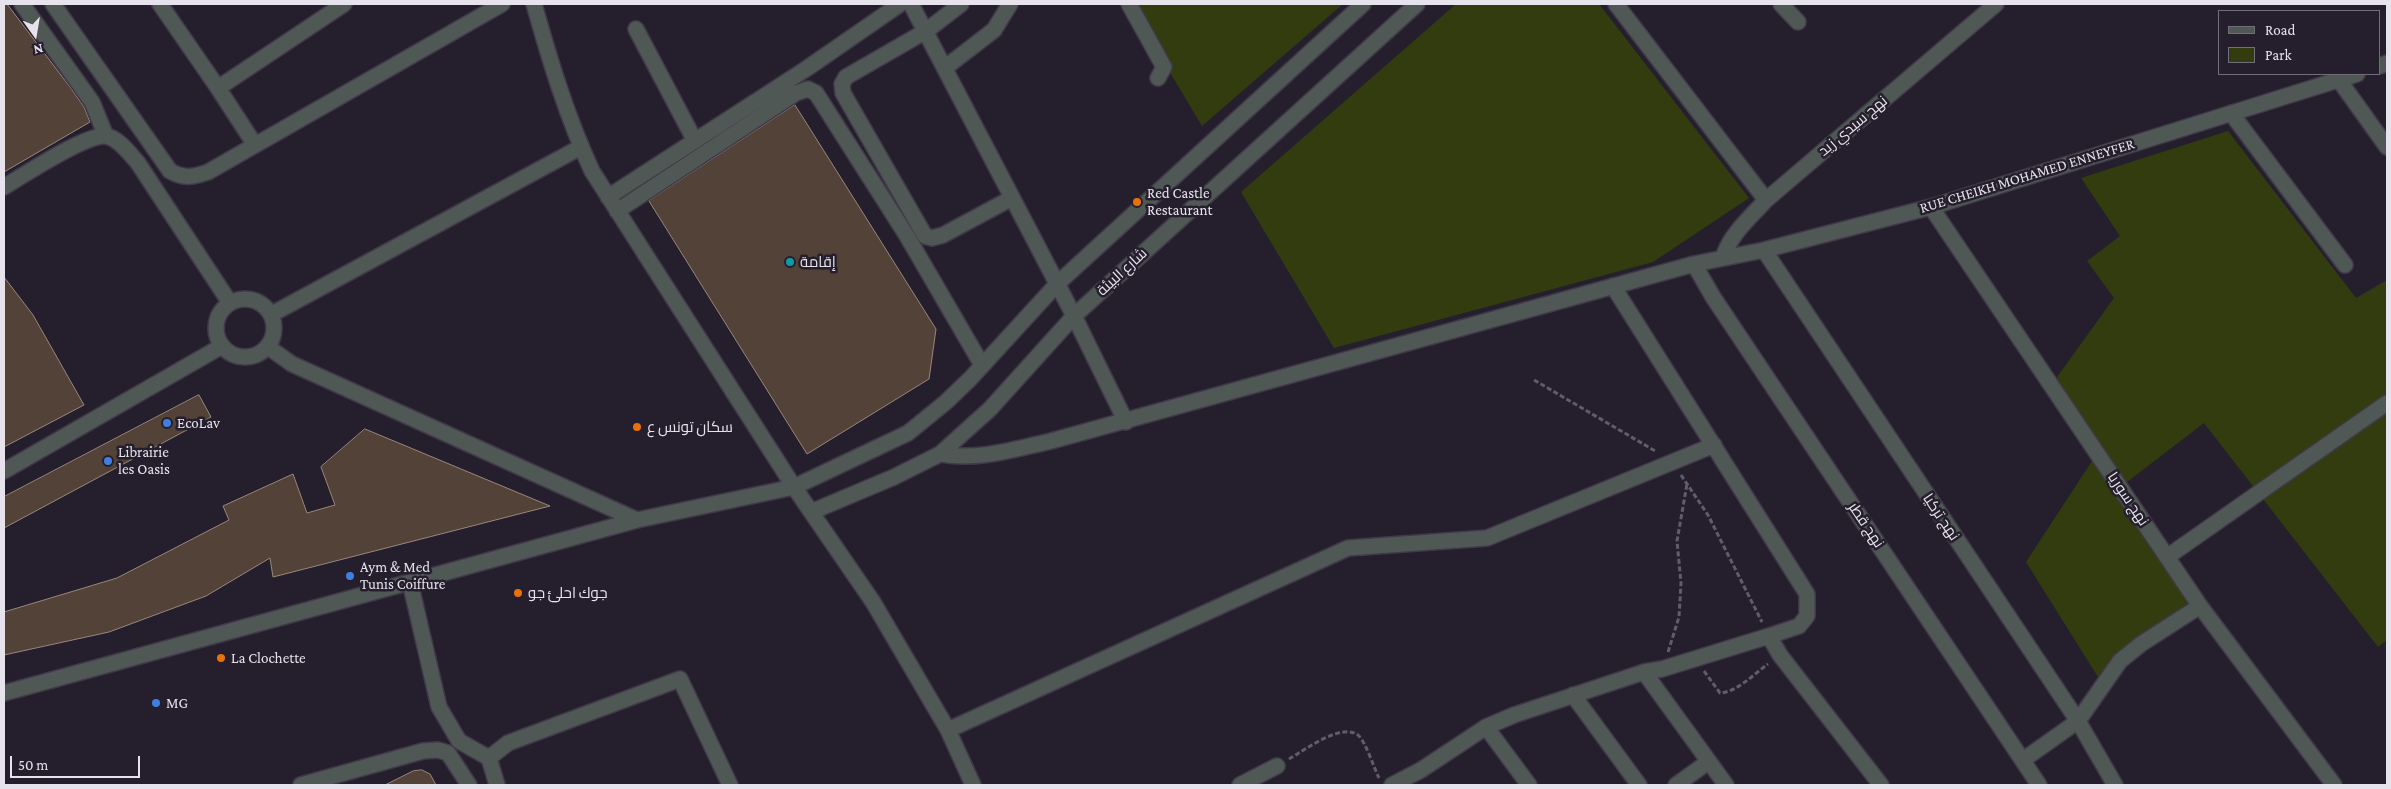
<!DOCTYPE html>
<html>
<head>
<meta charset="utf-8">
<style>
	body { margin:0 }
	#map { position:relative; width:2391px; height:789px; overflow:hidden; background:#251f2d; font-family:"Crimson Pro",serif }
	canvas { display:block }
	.frame { position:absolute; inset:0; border:5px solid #e6e3ec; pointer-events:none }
	.legend { position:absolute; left:2218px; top:10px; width:162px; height:65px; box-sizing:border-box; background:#251f2d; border:1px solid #726d79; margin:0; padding:6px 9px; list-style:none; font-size:15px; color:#e6e3ec }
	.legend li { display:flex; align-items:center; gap:10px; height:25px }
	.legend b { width:25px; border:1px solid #726d79 }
	.north { position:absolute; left:10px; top:10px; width:50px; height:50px; -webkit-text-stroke:4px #251f2d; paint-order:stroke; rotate:167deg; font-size:14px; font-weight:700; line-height:20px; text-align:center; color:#e6e3ec }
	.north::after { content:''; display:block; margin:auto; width:18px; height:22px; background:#e6e3ec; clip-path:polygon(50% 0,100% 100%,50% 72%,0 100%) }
	.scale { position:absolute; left:10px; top:756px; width:130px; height:22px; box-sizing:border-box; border:2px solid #e6e3ec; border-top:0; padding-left:6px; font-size:15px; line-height:18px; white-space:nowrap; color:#e6e3ec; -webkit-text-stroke:4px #251f2d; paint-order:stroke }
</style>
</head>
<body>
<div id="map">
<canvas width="2391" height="789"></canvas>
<div class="frame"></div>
<ul class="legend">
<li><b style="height:6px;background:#4f5855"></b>Road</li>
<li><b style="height:14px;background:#333c0f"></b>Park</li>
</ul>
<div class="north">N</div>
<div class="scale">50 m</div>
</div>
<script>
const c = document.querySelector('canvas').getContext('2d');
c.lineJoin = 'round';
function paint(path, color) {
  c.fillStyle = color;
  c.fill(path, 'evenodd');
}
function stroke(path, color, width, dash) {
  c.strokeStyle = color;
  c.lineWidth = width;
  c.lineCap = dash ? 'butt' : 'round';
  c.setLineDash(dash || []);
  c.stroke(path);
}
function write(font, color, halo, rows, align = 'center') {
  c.font = font + ' "Crimson Pro",Cairo,serif';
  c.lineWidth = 5;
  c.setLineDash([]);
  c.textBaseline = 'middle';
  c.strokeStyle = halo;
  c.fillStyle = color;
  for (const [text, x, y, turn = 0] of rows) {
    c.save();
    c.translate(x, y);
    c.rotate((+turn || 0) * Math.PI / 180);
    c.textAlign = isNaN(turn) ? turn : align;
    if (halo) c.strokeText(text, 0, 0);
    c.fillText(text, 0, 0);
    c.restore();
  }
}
const green = new Path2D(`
	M 1129,4 L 1343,4 L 1202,126 Z
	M 1456,4 L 1599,4 L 1749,198 L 1653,262 L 1334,348 L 1241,192 Z
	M 2228,131 L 2356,298 L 2387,280 L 2387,640 L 2378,647 L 2204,423 L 2127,482 L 2202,593 L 2122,650 L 2098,677 L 2026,562 L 2094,458 L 2047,391 L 2114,298 L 2087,261 L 2120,236 L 2081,178 Z`);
const building = new Path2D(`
	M 4,4 L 7,4 L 70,87 L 84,107 L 90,122 L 4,172 Z
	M 795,105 L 936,329 L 929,379 L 807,454 L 649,201 Z
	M 4,277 L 33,315 L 84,405 L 4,447 Z
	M 199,395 L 211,417 L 4,528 L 4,497 Z
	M 365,429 L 550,506 L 273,577 L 270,558 L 206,596 L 109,632 L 4,655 L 4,612 L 117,578 L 229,520 L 223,506 L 293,474 L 307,513 L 335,505 L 321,467 Z
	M 422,770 L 430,774 L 436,785 L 385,785 L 413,771 Z`);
const path = new Path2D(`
	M 1534,380 L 1657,452
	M 1681,475 L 1708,515 L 1762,622
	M 1668,652 L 1679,617 L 1681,583 L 1677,541 L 1687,484
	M 1704,671 L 1720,693 C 1737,692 1754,674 1768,664
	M 1289,759 C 1305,750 1343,721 1359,736 C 1366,743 1374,768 1379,778`);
const minor = new Path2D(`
	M 22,4 L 92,102 L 106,136
	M 53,4 L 170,171 C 184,179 193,177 208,172 L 502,4
	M 160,4 L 218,88 L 344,4
	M 534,4 C 550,61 567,117 592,171 L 794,487 L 873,602 L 948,730 L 973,785
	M 911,4 L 1074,316 L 1126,422
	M 961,4 L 926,31 L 846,77 L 842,84 L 843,93 L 925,236 L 932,238 L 943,235 L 1012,198
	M 1129,4 L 1164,67 L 1158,78
	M 1616,4 L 1766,200
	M 1781,4 L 1798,22
	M 636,29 L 695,141
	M 2380,66 L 2387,63
	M 946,67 L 994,30 L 1010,4
	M 2339,80 L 2387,147
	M 218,88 L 255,145
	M 2231,113 L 2345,265
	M 4,187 C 24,175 84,135 105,136 C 118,137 130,154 138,163 L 230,303
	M 608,197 L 806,69 L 900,4
	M 1931,207 L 2200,606 L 2334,785
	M 617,211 L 796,93 L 808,89 L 816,93 L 907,236 L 982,365
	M 1764,250 L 2078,721 L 2115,785
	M 1723,258 C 1730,234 1750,218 1766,200 L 1996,4
	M 1694,264 L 1713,297 L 2039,785
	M216 328a29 29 0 1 1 58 0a29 29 0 1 1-58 0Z
	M 272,314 L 581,147
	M 268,347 L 292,364 L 637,520
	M 940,454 C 977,461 1016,449 1051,441 L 1694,264 L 1764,250 L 1931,207 L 2357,74
	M 4,471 L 222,346
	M 811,512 L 894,477 L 940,454 L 990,409 L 1074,316 L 1417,4
	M 2167,557 L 2387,403
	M 410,582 L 439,707 L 459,741 L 489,758
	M 1769,636 L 1780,655 L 1881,785
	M 1644,672 L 1726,785
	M 4,693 L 637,520 L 794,487 L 908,433 L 946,402 L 970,379 L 1057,284 L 1363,4
	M 1573,695 L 1639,785
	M 1486,727 L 1529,785
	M 948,730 L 1348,548 L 1487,538 L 1714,445
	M 2023,760 L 2078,721 L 2120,661 L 2141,644 L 2200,606
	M 301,785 L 423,751 L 438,750 L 448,753 L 469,785
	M 497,785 L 489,758 L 508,743 L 680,679 L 730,785
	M 1240,785 L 1277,766
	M 1392,785 L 1421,770 L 1486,727 L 1514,715 L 1644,672 L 1662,669 L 1769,636 L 1799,626 L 1807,616 L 1807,594 L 1613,286
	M 1676,785 L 1708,762`);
const markers = [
	[1137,202,5,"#e8710a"],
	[790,262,5,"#0f9aa8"],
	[167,423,5,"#3f7fe0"],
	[637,427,5,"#e8710a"],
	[108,461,5,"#3f7fe0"],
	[350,576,5,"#3f7fe0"],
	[518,593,5,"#e8710a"],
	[221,658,5,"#e8710a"],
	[156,703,5,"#3f7fe0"]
];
const streetNames = [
	["نهج سيدي زيد",1853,126,-40],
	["RUE CHEIKH MOHAMED ENNEYFER",2027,176,-17],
	["شارع البيئة",1122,272,-43],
	["نهج سوريا",2128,499,56],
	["نهج تركيا",1941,517,56],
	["نهج قطر",1866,525,56]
];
const poiNames = [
	["Red Castle",1147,193],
	["Restaurant",1147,210],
	["إقامة",800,262],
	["EcoLav",177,423],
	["سكان تونس ع",647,427],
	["Librairie",118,452],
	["les Oasis",118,469],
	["Aym & Med",360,567],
	["Tunis Coiffure",360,584],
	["جوك احلئ جو",528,593],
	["La Clochette",231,658],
	["MG",166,703]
];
paint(green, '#333c0f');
paint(building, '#524238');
stroke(building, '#99877c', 1);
stroke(minor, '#403a48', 18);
stroke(path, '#615c69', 3, [5, 2.5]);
stroke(minor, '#4f5855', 15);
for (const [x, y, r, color] of markers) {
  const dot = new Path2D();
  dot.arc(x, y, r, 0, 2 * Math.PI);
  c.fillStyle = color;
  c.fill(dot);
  stroke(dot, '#251f2d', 2);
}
write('15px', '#e6e3ec', '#251f2d', streetNames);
write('15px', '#e6e3ec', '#251f2d', poiNames, 'left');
</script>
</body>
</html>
